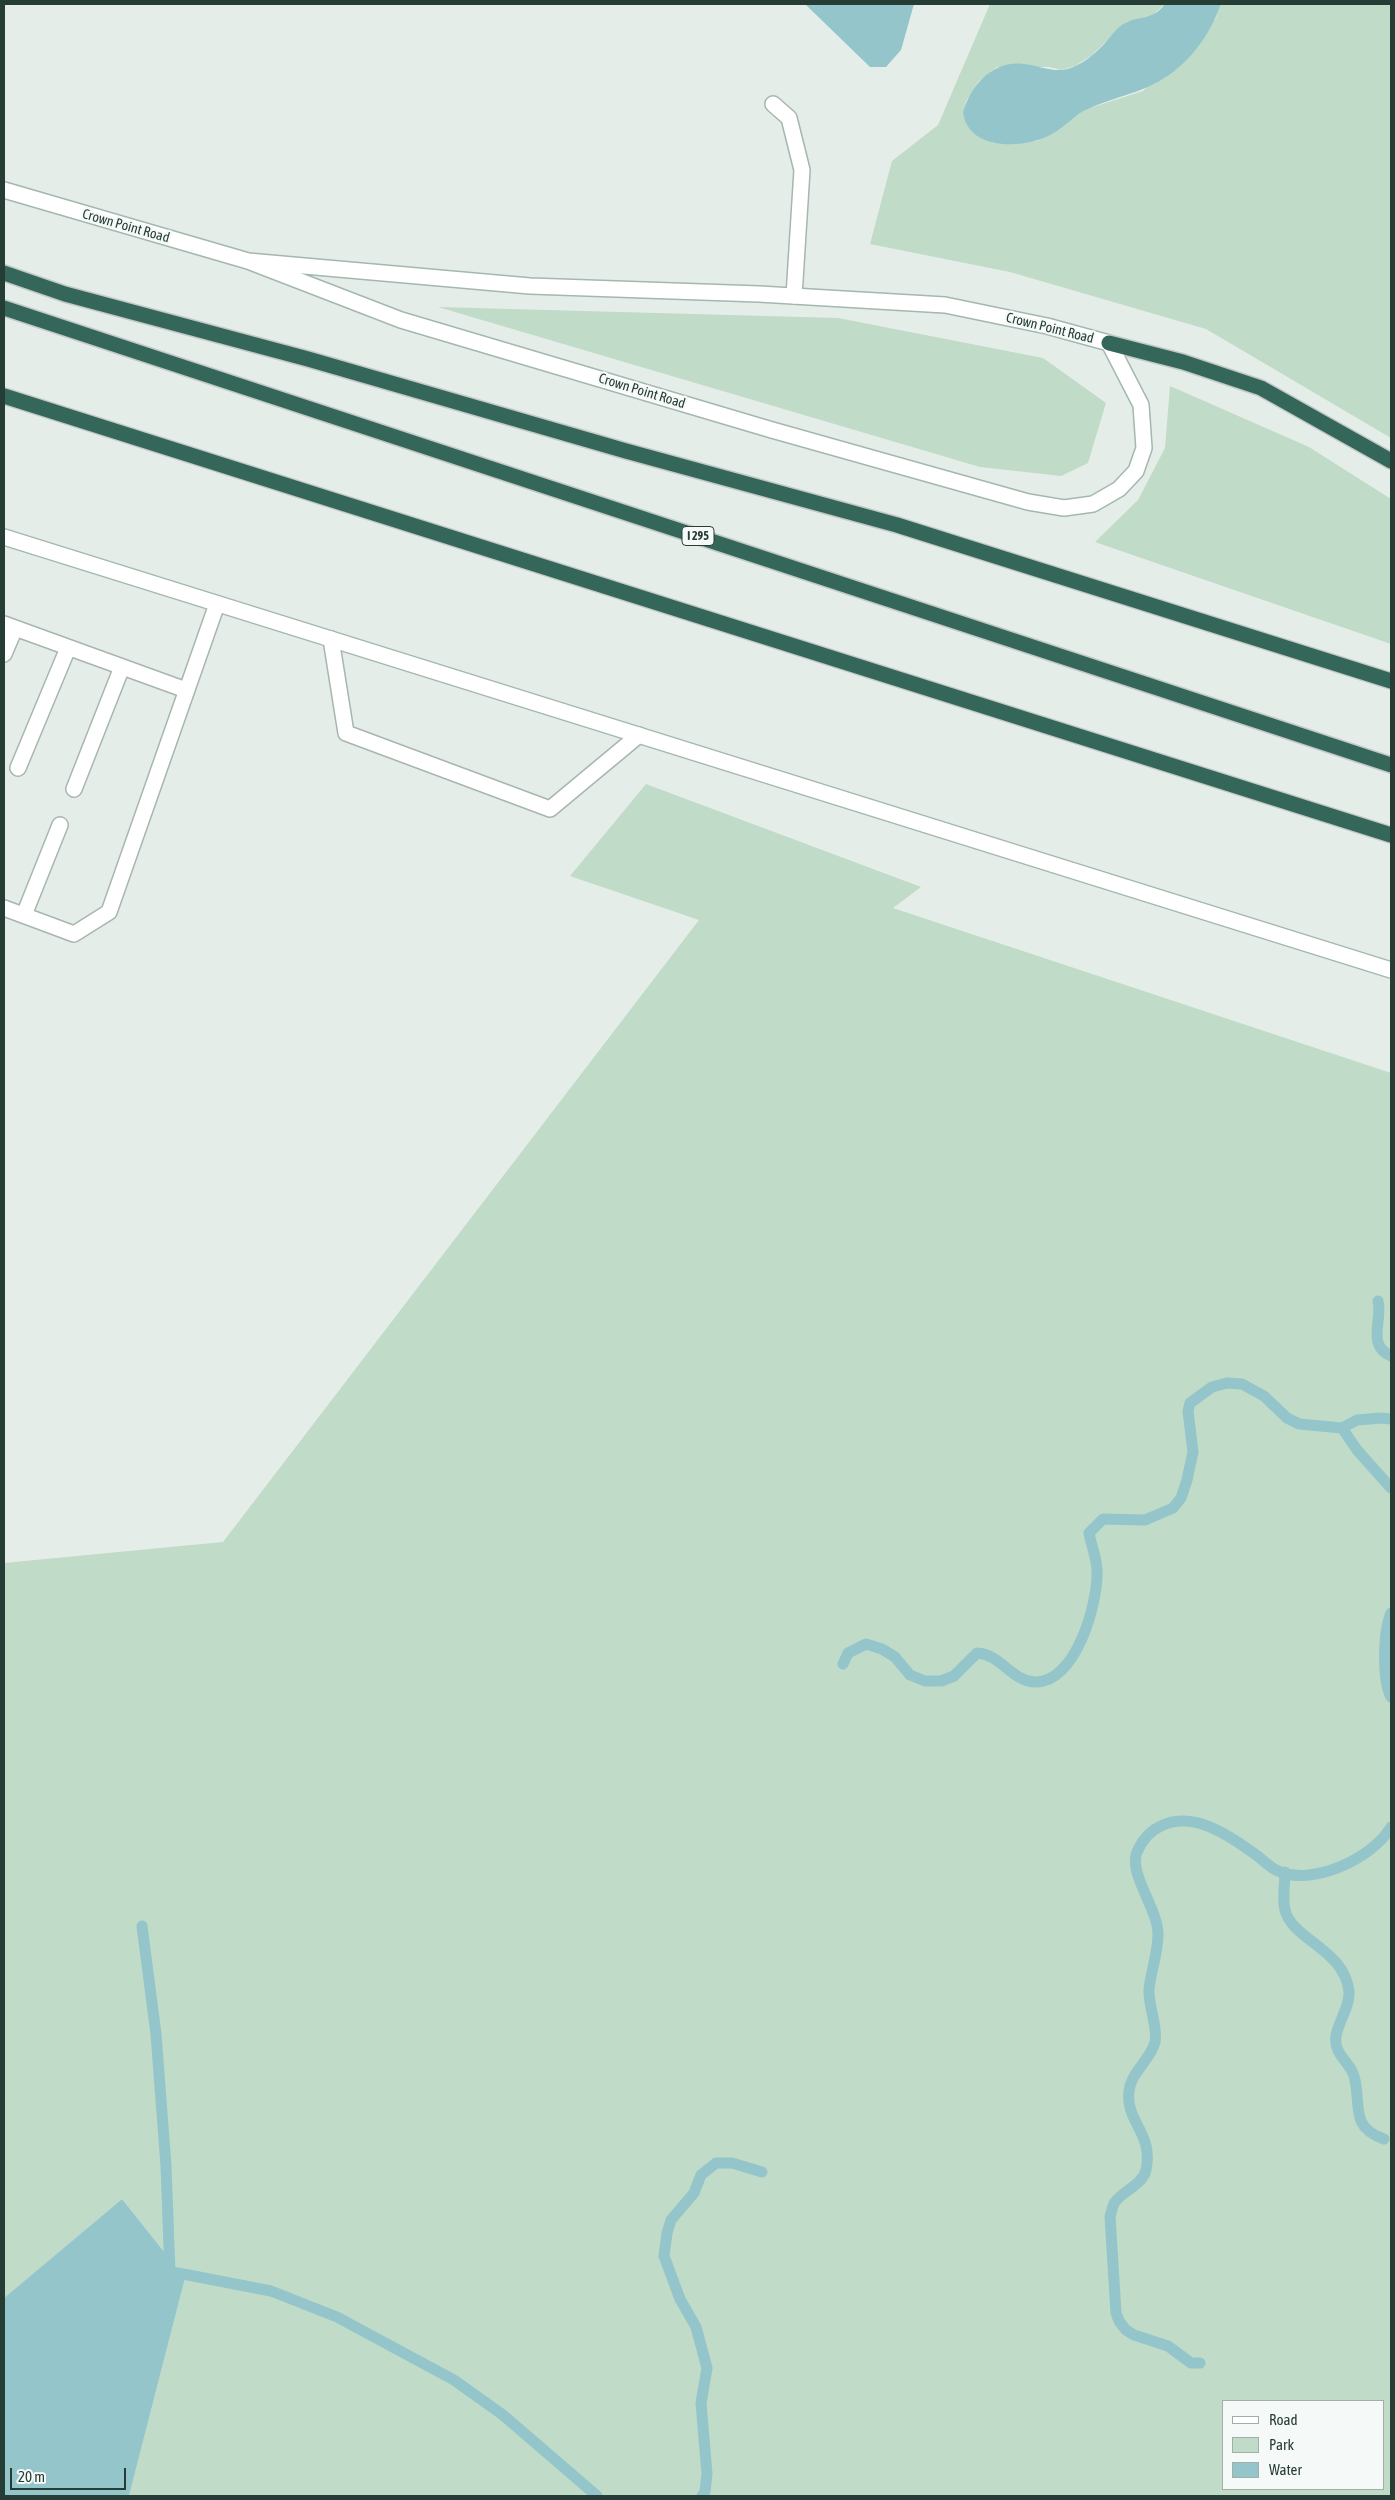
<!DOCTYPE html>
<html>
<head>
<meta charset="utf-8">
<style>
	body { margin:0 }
	#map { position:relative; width:1395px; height:2500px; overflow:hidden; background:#e5ede9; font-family:"Asap Condensed",sans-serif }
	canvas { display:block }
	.frame { position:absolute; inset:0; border:5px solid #263d36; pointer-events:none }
	.legend { position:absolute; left:1222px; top:2400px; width:162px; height:90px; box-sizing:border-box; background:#f5f9f7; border:1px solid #a2aeaa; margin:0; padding:6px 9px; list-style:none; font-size:15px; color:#263d36 }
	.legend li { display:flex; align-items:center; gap:10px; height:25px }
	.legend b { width:25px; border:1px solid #a2aeaa }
	.scale { position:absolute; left:10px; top:2468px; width:116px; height:22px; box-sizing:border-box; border:2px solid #263d36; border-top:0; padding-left:6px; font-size:15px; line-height:18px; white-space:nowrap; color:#263d36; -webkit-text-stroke:4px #f5f9f7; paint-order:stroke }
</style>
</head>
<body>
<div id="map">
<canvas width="1395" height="2500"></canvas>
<div class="frame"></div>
<ul class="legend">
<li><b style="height:6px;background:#fff"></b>Road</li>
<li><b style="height:14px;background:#c0dbc7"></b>Park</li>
<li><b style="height:14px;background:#93c5cb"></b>Water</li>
</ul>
<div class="scale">20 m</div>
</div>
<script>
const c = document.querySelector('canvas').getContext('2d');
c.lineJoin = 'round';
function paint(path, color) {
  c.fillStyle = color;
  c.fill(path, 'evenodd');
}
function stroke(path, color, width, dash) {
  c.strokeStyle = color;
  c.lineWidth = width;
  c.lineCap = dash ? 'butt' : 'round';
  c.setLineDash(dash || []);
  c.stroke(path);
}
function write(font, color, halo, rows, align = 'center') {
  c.font = font + ' "Asap Condensed",sans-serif';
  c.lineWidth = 4.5;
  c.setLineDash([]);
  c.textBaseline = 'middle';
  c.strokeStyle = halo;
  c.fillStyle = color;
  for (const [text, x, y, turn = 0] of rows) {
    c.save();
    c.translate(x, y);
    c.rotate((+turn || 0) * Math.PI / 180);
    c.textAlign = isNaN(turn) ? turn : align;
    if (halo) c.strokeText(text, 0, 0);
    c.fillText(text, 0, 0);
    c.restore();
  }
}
const green = new Path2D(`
	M 990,4 L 1165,4 L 1149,18 L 1126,22 L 1092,55 L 1075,66 L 1061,70 L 1049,67 L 997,67 L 979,81 L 966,101 L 963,112 L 993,143 L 1037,141 L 1087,109 L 1143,91 L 1216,18 L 1221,4 L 1391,4 L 1391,438 L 1206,329 L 1010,272 L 870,244 L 892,161 L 938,125 Z
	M 438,307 L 838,318 L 1043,358 L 1106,403 L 1088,463 L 1061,476 L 980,467 Z
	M 1170,386 L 1309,447 L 1391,499 L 1391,644 L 1095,542 L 1138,500 L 1165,448 Z
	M 646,784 L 921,887 L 893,908 L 1391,1073 L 1391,2496 L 129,2496 L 185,2278 L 122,2199 L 4,2298 L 4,1563 L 223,1542 L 699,920 L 570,876 ZM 1224,2401 L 1384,2401 L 1384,2489 L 1224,2489 Z`);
const water = new Path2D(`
	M 805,4 L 914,4 L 901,50 L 886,67 L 870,67 Z
	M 1165,4 L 1221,4 C 1213,27 1198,51 1179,67 C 1151,92 1122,94 1090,108 C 1075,114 1065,127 1052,134 C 1025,149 968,152 963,112 C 971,85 993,60 1024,64 C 1035,65 1050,71 1062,70 C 1079,68 1095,54 1106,42 C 1112,35 1117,27 1125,23 C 1141,15 1152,21 1165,4 Z
	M 122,2199 L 185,2278 L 129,2496 L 4,2496 L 4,2298 Z`);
const stream = new Path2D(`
	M 1378,1301 C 1383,1320 1366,1345 1391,1356
	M 1342,1428 L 1357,1450 L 1391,1488
	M 1391,1613 C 1383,1632 1382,1680 1391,1697
	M 843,1664 L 848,1653 L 866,1644 L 882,1649 L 895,1657 L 910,1675 L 925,1681 L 941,1681 L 954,1676 L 977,1653 C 1000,1654 1011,1680 1034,1682 C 1076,1684 1098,1603 1097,1571 C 1097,1558 1091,1545 1089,1533 L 1103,1519 L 1145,1520 L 1173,1508 L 1181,1498 L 1187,1480 L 1193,1452 L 1188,1411 L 1190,1403 L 1212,1387 L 1227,1383 L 1242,1384 L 1264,1396 L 1287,1418 L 1299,1424 L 1342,1428 L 1357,1420 L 1381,1418 L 1391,1419
	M 1285,1872 C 1285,1884 1282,1898 1285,1910 C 1292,1940 1345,1949 1349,1992 C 1350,2007 1338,2022 1336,2036 C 1333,2054 1350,2062 1354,2076 C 1362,2105 1349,2127 1384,2139
	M 142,1926 L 156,2034 L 166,2166 L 170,2273
	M 167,2275 L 178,2273 L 271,2291 L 337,2317 L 454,2380 L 503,2415 L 597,2496
	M 1200,2363 L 1191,2363 L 1168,2346 L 1134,2335 L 1126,2330 L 1119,2321 L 1116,2313 L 1110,2216 C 1112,2212 1112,2206 1115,2202 C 1123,2191 1143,2184 1146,2170 C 1154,2133 1125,2122 1129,2091 C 1131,2072 1150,2061 1155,2042 C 1158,2025 1148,2007 1149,1989 C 1151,1971 1158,1953 1158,1934 C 1158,1909 1128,1873 1137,1852 C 1142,1840 1151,1830 1163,1825 C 1194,1812 1227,1834 1252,1852 C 1260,1857 1268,1866 1276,1870 C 1311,1888 1373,1858 1391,1827
	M 702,2496 L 705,2492 L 707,2474 L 701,2403 L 707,2368 L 696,2327 L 680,2299 L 664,2256 L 667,2233 L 671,2220 L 694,2193 L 701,2175 L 716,2163 L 732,2163 L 762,2172`);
const service = new Path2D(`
	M 773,104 L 789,118 L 802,170 L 794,296
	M 4,624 L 186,690
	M 331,639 L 346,733 L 550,809 L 639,735
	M 4,654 L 15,628
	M 18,768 L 68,648
	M 74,789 L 122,667
	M 4,908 L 74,934 L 109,912 L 217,604
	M 24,915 L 60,825`);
const secondary = new Path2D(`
	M 4,190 L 248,261 L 401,320 L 772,430 L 1028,502 L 1064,508 L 1093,504 L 1119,489 L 1136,471 L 1144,448 L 1141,405 L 1109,343 L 1047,326 L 945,305 L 759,294 L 530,286 L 248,261
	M 4,537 L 1391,970`);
const motorway = new Path2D(`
	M 4,273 L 65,294 L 308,359 L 626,451 L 897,525 L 1391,681
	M 4,308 L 1391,765
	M 1109,343 L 1183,362 L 1261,388 L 1391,461
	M 4,396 L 1391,835`);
const shields = [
	[698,536,32]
];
const shieldNames = [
	["I 295",698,536]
];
const streetNames = [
	["Crown Point Road",126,226,16],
	["Crown Point Road",1050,328,14],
	["Crown Point Road",642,391,17]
];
paint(green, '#c0dbc7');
paint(water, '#93c5cb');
stroke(stream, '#93c5cb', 11);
stroke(service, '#a8b5b0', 18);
stroke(secondary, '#a4b7b0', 18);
stroke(motorway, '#c2c9c7', 18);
stroke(service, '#fff', 15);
stroke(secondary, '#fff', 15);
stroke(motorway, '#35665a', 15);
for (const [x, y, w] of shields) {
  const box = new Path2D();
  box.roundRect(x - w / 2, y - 9.5, w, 19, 4);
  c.fillStyle = '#f5f9f7';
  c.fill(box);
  stroke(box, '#263d36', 1);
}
write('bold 12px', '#263d36', null, shieldNames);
write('14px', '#263d36', '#f5f9f7', streetNames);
</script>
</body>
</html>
